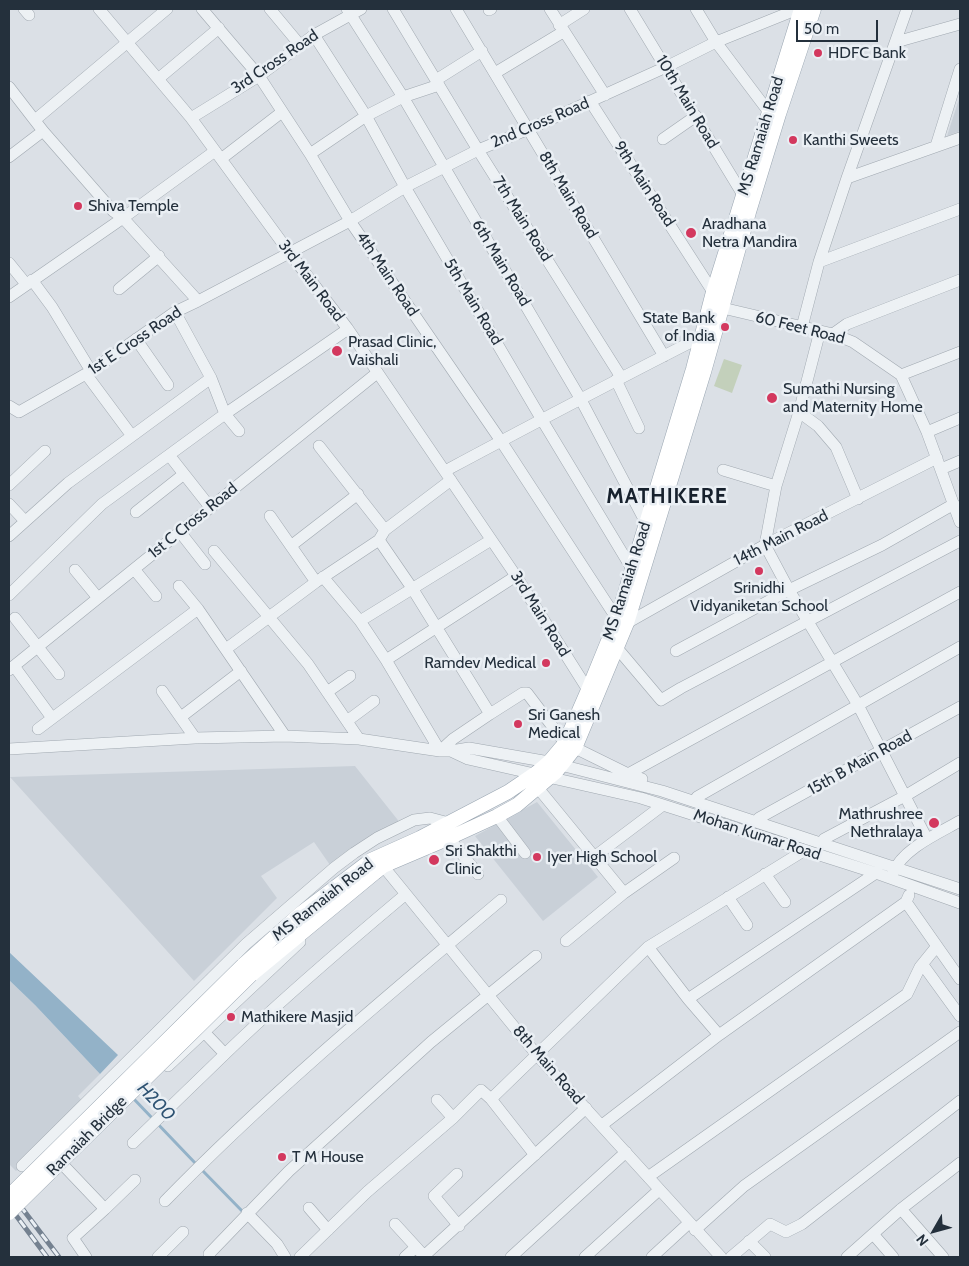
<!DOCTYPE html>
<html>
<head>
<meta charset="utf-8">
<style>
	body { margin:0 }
	#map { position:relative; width:969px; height:1266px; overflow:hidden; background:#dbe0e6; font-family:Cabin,sans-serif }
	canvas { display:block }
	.frame { position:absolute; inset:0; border:10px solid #24303c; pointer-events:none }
	.north { position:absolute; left:909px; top:1206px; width:50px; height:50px; -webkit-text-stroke:4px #eaeff4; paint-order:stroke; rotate:232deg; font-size:14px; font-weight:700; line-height:20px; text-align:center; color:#24303c }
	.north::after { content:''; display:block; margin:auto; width:18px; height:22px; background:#24303c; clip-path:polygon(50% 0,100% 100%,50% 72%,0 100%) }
	.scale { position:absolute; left:796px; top:20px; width:82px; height:22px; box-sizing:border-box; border:2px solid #24303c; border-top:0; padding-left:6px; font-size:15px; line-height:18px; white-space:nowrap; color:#24303c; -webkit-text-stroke:4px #eaeff4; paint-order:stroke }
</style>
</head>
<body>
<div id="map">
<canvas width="969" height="1266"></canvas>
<div class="frame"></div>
<div class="north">N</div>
<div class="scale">50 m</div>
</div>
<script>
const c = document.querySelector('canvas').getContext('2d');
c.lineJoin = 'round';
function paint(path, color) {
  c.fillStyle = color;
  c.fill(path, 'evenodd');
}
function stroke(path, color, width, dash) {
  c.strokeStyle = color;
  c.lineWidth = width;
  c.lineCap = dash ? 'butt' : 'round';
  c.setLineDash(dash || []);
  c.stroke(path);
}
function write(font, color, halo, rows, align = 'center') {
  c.font = font + ' Cabin,sans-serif';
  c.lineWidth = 5;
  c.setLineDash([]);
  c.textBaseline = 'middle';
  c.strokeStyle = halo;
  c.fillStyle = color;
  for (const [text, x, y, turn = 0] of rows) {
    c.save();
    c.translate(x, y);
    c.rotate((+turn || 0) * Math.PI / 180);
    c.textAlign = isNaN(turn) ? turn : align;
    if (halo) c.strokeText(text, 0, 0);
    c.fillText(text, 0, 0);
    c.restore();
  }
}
const built = new Path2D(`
	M 960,96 L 960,131 L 947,136 Z
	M 355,766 L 401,824 L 330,865 L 314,842 L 261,876 L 277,898 L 194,981 L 10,777 Z
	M 537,802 L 598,877 L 543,921 L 475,836 Z
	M 9,980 L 35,1005 L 100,1074 L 78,1096 L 84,1103 L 16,1171 L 9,1164 Z`);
const green = new Path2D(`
	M 724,359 L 742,365 L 732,393 L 714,386 Z`);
const water = new Path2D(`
	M 9,952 L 118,1055 L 100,1074 L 35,1005 L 9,980 Z`);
const stream = new Path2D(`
	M 132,1097 L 197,1165
	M 201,1169 L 244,1213`);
const minor = new Path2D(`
	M 24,9 L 29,15
	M 99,9 L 191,118 L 289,252 L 348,329 L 516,576 L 588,690
	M 202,9 L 259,76 L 310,154 L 350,221 L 501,441 L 617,619
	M 270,9 L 300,45
	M 347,9 L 403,97 L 580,398 L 646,523
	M 393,9 L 478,150 L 621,377
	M 456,9 L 664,356
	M 550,9 L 605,95
	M 630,9 L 743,195
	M 696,9 L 716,42 L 768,111
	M 489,10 L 491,9
	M 559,25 L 584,9
	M 314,35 L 366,116 L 405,187 L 542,420 L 632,569
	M 896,42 L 960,24
	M 495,73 L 563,32
	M 158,79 L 219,28
	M 436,80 L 482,51
	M 9,87 L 43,131 L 113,211 L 123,218 L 198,301
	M 590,101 L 713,292
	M 191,118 L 259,76 L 314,35 L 361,9
	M 35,120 L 167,9
	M 663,139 L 696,116
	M 936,146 L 960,69
	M 310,154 L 366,116 L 403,97 L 439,85
	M 9,157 L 43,131
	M 221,159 L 282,112
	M 847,178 L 960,138
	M 819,262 L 960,209
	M 9,263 L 26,284
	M 32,280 L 52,307 L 91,371
	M 119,289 L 159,256
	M 9,297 L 123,218 L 215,151
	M 714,306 L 833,334 L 853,342 L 901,375 L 927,432 L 960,522
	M 175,312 L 211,378 L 225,414 L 239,431
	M 802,327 L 819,262 L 847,178 L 907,9
	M 820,331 L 799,412 L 776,486 L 765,545 L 789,590 L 858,705 L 927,839
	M 833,334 L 847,324 L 960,280
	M 136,339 L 168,385
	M 86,374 L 132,436
	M 901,375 L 960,352
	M 616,380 L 639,428
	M 9,406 L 19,412 L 91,371 L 175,312 L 198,301 L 350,221 L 405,187 L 478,150 L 529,129 L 666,67 L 716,42 L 798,9
	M 799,412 L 818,426 L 836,447 L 858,499
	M 927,432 L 960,418
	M 319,446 L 385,530
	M 169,455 L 210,507
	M 941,469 L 960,461
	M 723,470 L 776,486
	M 445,471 C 531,425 616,380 703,336
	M 9,485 L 45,451
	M 9,504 L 24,520
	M 136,512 L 184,474
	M 270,516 L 316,582
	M 180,532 L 205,564
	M 9,536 L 68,483 L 211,378
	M 292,545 L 358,494
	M 214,551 L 308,664 L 359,739
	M 134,569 L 156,596
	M 75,570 L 98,598
	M 323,577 L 360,621 L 386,660 L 440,751 L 453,739 L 490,714 L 412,588 L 379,540
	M 179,586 L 198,609 L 285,736
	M 9,595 L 102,504 L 225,414 L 348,329
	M 15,618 L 59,674
	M 360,621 L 491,540
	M 627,623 L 765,545 L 937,458
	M 617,648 L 661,700 L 681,688 L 960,541
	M 226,649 L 316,582 L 379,540 L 385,530 L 451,480
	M 676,651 L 789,590 L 882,545 L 954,504
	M 386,660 L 516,576
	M 14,666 L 52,718
	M 9,670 L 377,373
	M 162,691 L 195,738
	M 327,692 L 350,676
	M 490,714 L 523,693 L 527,693 L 565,743 L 628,774 L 642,779
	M 181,717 L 241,671
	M 347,721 L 374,701
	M 38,729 L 198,609
	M 9,749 L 195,738 L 285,736 L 359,739 L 440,751 L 451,751 L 469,748 L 549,762 L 662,791 L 960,889
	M 451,751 L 468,759 L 641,798 L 876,873 L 960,903
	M 628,774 L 960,592
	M 530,784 L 538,788 L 624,893
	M 697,797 L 960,647
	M 497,816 L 525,853
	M 759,818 L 960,707
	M 449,838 L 478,874
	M 824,839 L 905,796 L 960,763
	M 594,857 L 663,805
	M 377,873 L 383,866 L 537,1055 L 721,1257
	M 893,873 C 902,849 939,833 960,821
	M 765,874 L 785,902
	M 909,895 L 906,902 L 960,979
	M 728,897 L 747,925
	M 566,941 L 624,893 L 674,858
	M 648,947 L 688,999 L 719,1035
	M 923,965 L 960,1016
	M 688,999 L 876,873
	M 204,1032 L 225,1054 C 283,998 344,946 406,894
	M 168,1066 L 300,942
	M 491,1099 L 648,947 L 805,850
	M 437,1100 L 453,1118
	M 602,1125 L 719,1035 L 906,902
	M 133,1143 L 225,1054
	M 22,1166 L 246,944 L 334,868 L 354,853 L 377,838 L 414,820 L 430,818 L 449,823
	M 65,1167 L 105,1209 L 73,1238 L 86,1257
	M 457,1174 L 434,1196 L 459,1226
	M 648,1177 L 907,994 L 920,967 L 937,946
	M 165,1201 C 270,1093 386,997 501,900
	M 309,1208 L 328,1230
	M 105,1209 L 135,1180
	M 901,1209 L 943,1257
	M 247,1213 L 277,1244 L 285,1257
	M 395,1224 L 416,1247
	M 695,1230 L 744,1186 L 960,1032
	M 873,1234 L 893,1257
	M 749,1241 L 765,1257
	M 209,1254 L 289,1171 L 431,1042 L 536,956
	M 158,1257 L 183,1232
	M 300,1257 L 367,1192 L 453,1118 L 481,1090 L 491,1099 L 535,1155
	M 405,1257 L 416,1247 L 424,1256 L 586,1108
	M 511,1257 L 626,1152
	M 585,1257 L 659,1190
	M 652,1257 L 689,1223
	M 731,1257 L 770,1224 L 786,1232 L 802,1224 L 960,1101
	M 847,1257 L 901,1209 L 960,1163`);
const major = new Path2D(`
	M 243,965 L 301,913 L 371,860 L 420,838 L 508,792 L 536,773 L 549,762 L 565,743 L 588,690 L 617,619 L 693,369 L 713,292 L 801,9
	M 251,975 L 383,866 L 449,838 L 497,816 L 517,805 L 556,772 L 575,748 L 627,623 L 704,372 L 749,212 L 779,114 L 814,9`);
const rail = new Path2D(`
	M 9,1191 L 59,1257
	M 9,1206 L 47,1257`);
const majorBridge = new Path2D(`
	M 9,1196 L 243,965
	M 9,1213 L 251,975`);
const markers = [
	[818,53,5,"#d3385e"],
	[793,140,5,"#d3385e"],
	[78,206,5,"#d3385e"],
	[691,233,6,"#d3385e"],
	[725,327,5,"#d3385e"],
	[337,351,6,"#d3385e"],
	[772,398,6,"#d3385e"],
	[759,571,5,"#d3385e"],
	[546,663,5,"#d3385e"],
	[518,724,5,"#d3385e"],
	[934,823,6,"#d3385e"],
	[537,857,5,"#d3385e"],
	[434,860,6,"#d3385e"],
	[231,1017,5,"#d3385e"],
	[282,1157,5,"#d3385e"]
];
const poiNames = [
	["HDFC Bank",828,53],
	["Kanthi Sweets",803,140],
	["Shiva Temple",88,206],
	["Aradhana",702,224],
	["Netra Mandira",702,242],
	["State Bank",715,318,"right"],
	["of India",715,336,"right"],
	["Prasad Clinic,",348,342],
	["Vaishali",348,360],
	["Sumathi Nursing",783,389],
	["and Maternity Home",783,407],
	["Srinidhi",759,588,"center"],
	["Vidyaniketan School",759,606,"center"],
	["Ramdev Medical",536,663,"right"],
	["Sri Ganesh",528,715],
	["Medical",528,733],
	["Mathrushree",923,814,"right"],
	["Nethralaya",923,832,"right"],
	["Sri Shakthi",445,851],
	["Clinic",445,869],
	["Iyer High School",547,857],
	["Mathikere Masjid",241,1017],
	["T M House",292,1157]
];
const streetNames = [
	["3rd Cross Road",275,62,-34],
	["10th Main Road",687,102,59],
	["2nd Cross Road",540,123,-23],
	["MS Ramaiah Road",761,136,-73],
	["9th Main Road",644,184,57],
	["8th Main Road",568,195,59],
	["7th Main Road",522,219,58],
	["6th Main Road",501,263,59],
	["4th Main Road",387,274,56],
	["3rd Main Road",311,281,53],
	["5th Main Road",473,302,59],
	["60 Feet Road",800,328,14],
	["1st E Cross Road",135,341,-34],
	["1st C Cross Road",193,521,-39],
	["14th Main Road",781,538,-27],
	["MS Ramaiah Road",627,581,-72],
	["3rd Main Road",540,614,58],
	["15th B Main Road",860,763,-29],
	["Mohan Kumar Road",757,835,18],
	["MS Ramaiah Road",323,900,-38],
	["8th Main Road",548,1065,49],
	["Ramaiah Bridge",87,1136,-45]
];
const waterNames = [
	["H200",156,1102,46]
];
const districtNames = [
	["MATHIKERE",667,497]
];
paint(built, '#c9d0d8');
paint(green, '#c3d0bb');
paint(water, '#93b2c8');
stroke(stream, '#93b2c8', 3);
stroke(minor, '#a0a8b0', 12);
stroke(major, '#9aa6b2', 15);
stroke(minor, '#edf1f4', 11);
stroke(major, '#fff', 14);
stroke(rail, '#748190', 5);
stroke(rail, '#eaeff4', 3, [9]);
stroke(majorBridge, '#9aa6b2', 15, []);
stroke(majorBridge, '#fff', 14);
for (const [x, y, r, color] of markers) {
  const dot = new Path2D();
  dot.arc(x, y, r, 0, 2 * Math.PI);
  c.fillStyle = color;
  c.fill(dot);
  stroke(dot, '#eaeff4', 2);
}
write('16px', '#24303c', '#eaeff4', poiNames, 'left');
write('16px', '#24303c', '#eaeff4', streetNames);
write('italic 18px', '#2d5272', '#eaeff4', waterNames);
c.letterSpacing = '1px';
write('bold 21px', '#17212d', '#eaeff4', districtNames);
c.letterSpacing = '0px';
</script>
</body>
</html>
